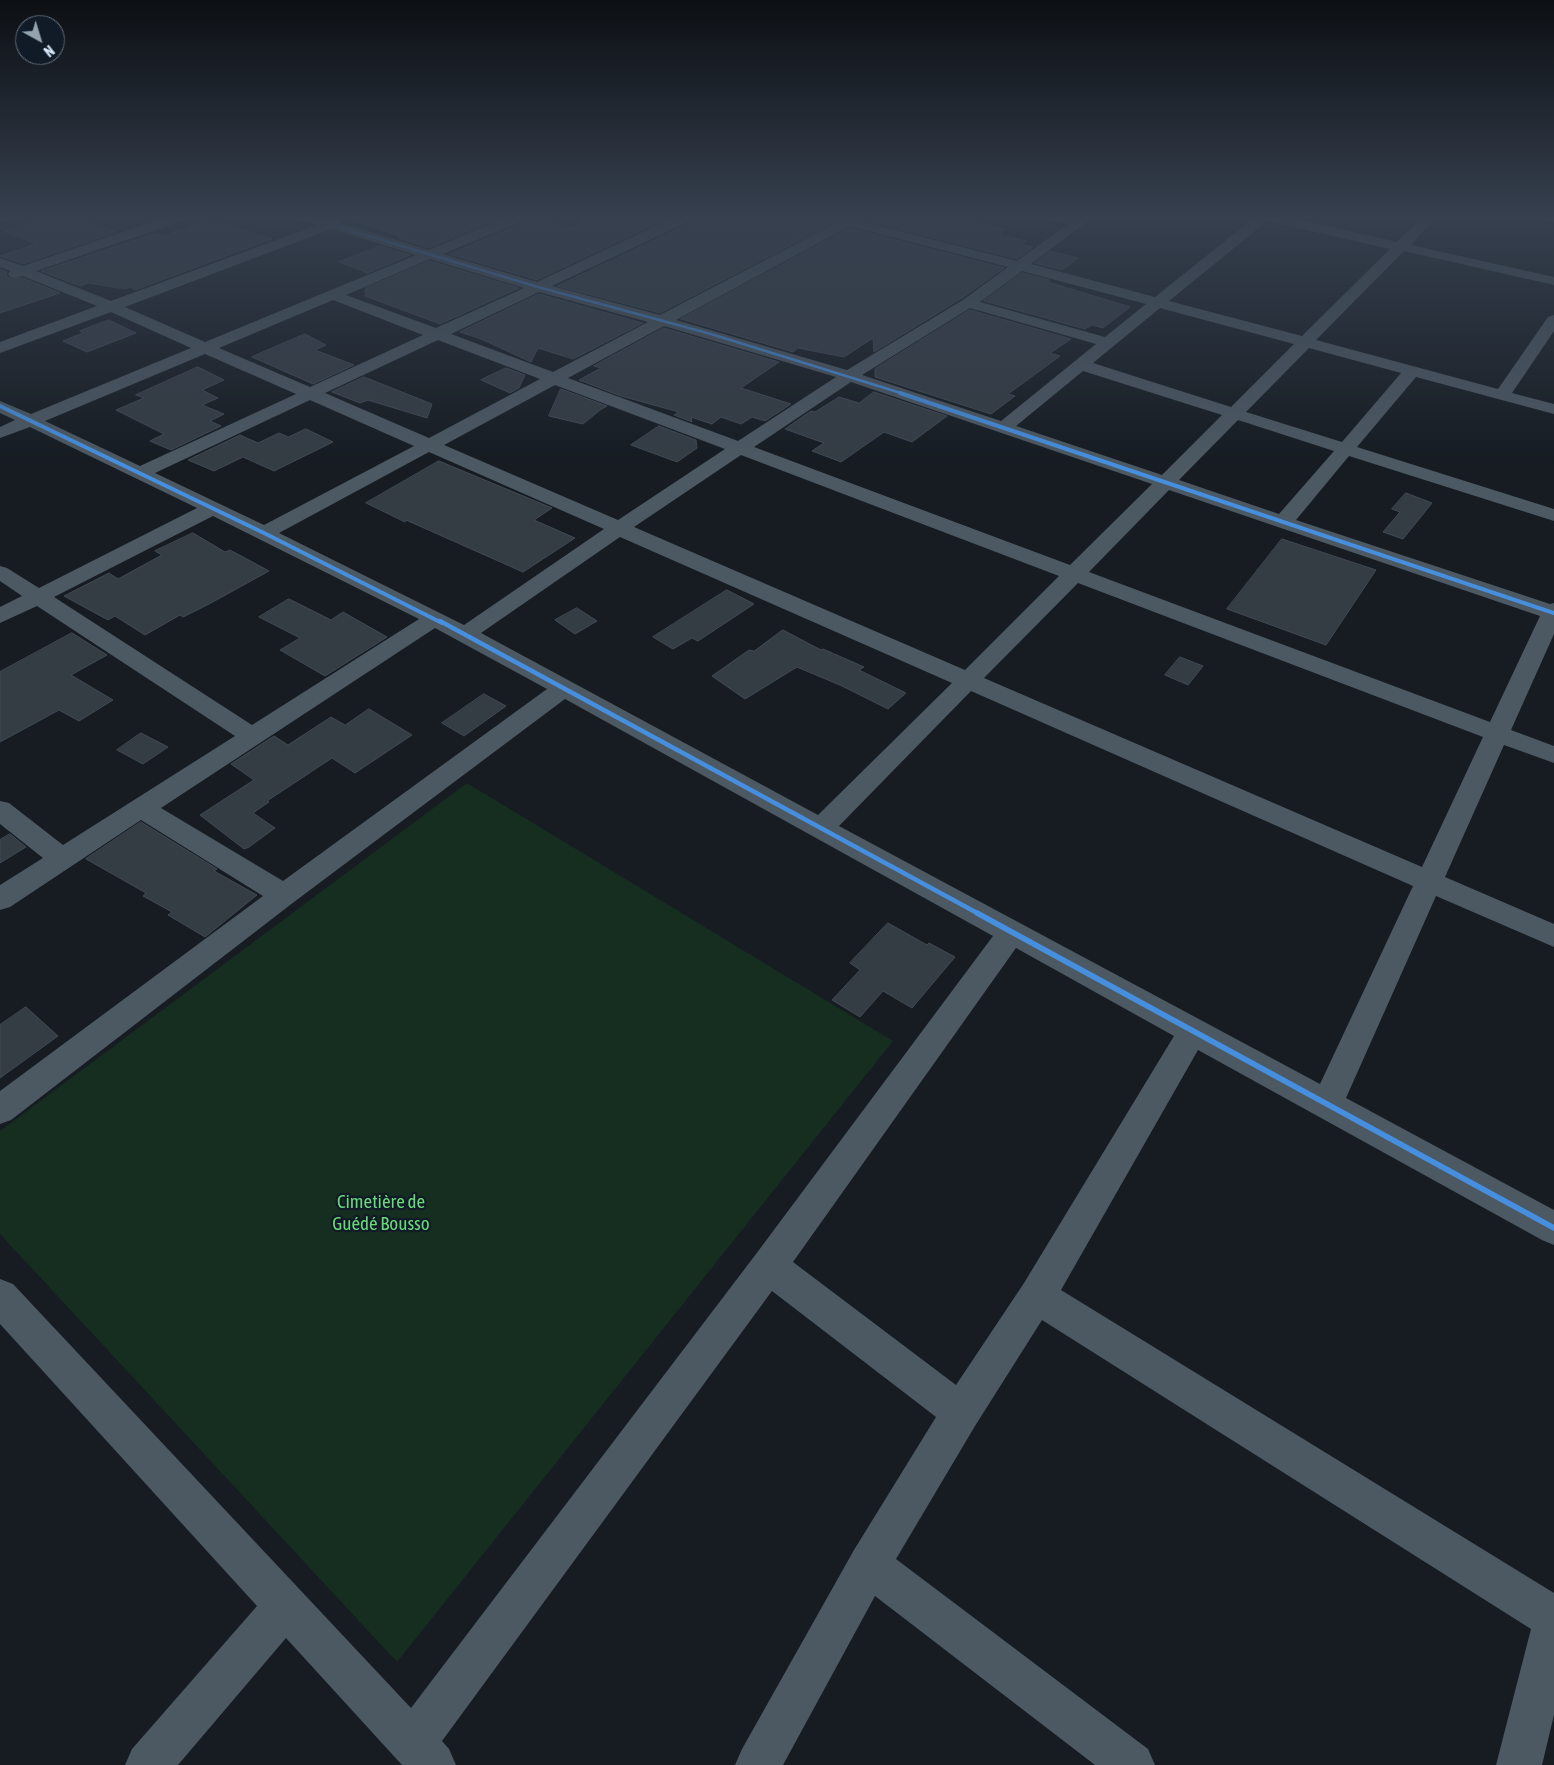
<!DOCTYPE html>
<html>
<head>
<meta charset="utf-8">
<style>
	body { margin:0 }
	#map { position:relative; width:1554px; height:1765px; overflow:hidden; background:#161c22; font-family:"Asap Condensed",sans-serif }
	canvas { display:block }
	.north { position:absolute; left:15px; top:15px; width:50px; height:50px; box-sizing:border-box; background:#111b27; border:1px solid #616e7d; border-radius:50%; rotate:141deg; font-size:14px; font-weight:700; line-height:20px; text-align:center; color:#daebfd }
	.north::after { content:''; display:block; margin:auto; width:18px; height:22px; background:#95a3b0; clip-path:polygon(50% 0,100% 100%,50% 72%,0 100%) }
</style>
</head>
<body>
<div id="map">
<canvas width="1554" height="1765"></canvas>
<div class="north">N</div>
</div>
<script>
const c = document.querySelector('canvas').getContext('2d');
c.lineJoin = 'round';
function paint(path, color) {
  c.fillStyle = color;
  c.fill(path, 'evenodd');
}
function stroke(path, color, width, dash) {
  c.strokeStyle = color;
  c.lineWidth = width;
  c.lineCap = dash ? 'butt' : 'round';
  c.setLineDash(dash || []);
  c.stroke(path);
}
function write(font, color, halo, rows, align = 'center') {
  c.font = font + ' "Asap Condensed",sans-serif';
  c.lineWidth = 4.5;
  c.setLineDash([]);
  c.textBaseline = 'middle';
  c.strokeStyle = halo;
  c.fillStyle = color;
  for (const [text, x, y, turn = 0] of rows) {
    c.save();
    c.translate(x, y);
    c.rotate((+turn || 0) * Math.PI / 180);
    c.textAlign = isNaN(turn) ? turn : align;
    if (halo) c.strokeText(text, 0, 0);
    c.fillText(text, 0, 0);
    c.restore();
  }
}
const green = new Path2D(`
	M 467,783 L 893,1041 L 397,1662 L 0,1234 L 0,1131 Z`);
const building = new Path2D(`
	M 53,215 L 70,215 L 116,232 L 23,264 L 0,256 L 36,244 L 4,231 Z
	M 350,215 L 506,215 L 429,248 L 398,238 L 403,237 L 349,220 Z
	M 595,215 L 674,215 L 537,280 L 449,254 L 530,220 L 532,216 L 571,228 Z
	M 699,215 L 796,215 L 831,224 L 660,313 L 557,286 L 697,220 Z
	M 883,215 L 948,215 L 1004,229 L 1000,235 L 1026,241 L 1021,244 L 1033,247 L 1017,259 L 871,222 Z
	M 206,221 L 213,224 L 217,222 L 272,239 L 135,290 L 131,287 L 125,289 L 88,283 L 80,286 L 41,271 L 156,233 L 164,236 Z
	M 850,228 L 1004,268 L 962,298 L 874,352 L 873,338 L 844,357 L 798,348 L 793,352 L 681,319 Z
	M 380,246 L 410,255 L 368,273 L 339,262 Z
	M 1051,251 L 1078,258 L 1062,270 L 1035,263 Z
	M 430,261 L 519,288 L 440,324 L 365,296 L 366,288 Z
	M 0,269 L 7,272 L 6,275 L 10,279 L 23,278 L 60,293 L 0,313 Z
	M 1022,273 L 1050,280 L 1048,282 L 1130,307 L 1103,328 L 1092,325 L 1085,329 L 984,301 Z
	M 539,294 L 643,323 L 573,359 L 538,348 L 531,362 L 481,339 L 460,332 Z
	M 970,310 L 1071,339 L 1050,353 L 1060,356 L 1008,394 L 1015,396 L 991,414 L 875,377 L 875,369 Z
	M 109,320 L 136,333 L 87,352 L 63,341 L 83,333 L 80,331 Z
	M 664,328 L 779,362 L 741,388 L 791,404 L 765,421 L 752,417 L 741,424 L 721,417 L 712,424 L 691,417 L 692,422 L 674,415 L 679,412 L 621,396 L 579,380 L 601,368 L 594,366 Z
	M 305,334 L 326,345 L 315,350 L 354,365 L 313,384 L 252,357 Z
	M 198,367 L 224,380 L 202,390 L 218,398 L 202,405 L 224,414 L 210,421 L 221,426 L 171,450 L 150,441 L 164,434 L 116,410 L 144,398 L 136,395 Z
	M 506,368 L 525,375 L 519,388 L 510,393 L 481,380 Z
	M 364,377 L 432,404 L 427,418 L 368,400 L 360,403 L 332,392 Z
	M 561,389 L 607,406 L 600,410 L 583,424 L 549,416 Z
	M 874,392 L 947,416 L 912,442 L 884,432 L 841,462 L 812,451 L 824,443 L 785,429 L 811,411 L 815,412 L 839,397 L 859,403 Z
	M 659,426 L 696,440 L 697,448 L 677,462 L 631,445 Z
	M 306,429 L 333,442 L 274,471 L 243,457 L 214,471 L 188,460 L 240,435 L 258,443 L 279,433 L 288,437 Z
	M 439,461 L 552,508 L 534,520 L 575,538 L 523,572 L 406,520 L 405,522 L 366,503 Z
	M 1406,493 L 1432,503 L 1403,539 L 1383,532 L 1400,512 L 1392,509 Z
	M 193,533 L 225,552 L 230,550 L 269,571 L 209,604 L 183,617 L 180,615 L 145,635 L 115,616 L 108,620 L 64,596 L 109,573 L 118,579 L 162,555 L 155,551 Z
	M 1282,539 L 1376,570 L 1326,645 L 1227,609 Z
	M 727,590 L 754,604 L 698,641 L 692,638 L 673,649 L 653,637 Z
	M 289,599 L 331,620 L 343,612 L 387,637 L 325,676 L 280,650 L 300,638 L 259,617 Z
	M 577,608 L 597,621 L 575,634 L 555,620 Z
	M 783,630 L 821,650 L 823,649 L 864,667 L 859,670 L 906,693 L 888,709 L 842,686 L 797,667 L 745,699 L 712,676 L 749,650 L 754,651 Z
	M 72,633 L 107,655 L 71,675 L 113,700 L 79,721 L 59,710 L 0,742 L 0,672 Z
	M 1180,657 L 1203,666 L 1188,685 L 1165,675 Z
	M 484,694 L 506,706 L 464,736 L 442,723 Z
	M 369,709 L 412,735 L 355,773 L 332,758 L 267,801 L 269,802 L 253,813 L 275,828 L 249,847 L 244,849 L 200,815 L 254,780 L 231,764 L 274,736 L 288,745 L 331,717 L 345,725 Z
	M 141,733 L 168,747 L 143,764 L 117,750 Z
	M 141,822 L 217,869 L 214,871 L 257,895 L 205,937 L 168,915 L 172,912 L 143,896 L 146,893 L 86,859 Z
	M 10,834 L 26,847 L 0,863 L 0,840 Z
	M 888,923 L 927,945 L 929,943 L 955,957 L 912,1008 L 883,991 L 860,1017 L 832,1000 L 860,970 L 850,963 Z
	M 26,1007 L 58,1036 L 0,1078 L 0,1025 Z`);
const minor = new Path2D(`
	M 0,215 L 18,215 L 17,218 L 0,223 Z
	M 172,215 L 192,215 L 191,218 L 36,271 L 111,301 L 317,225 L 294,218 L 293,215 C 308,215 325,217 340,220 L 342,223 L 429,250 L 512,215 L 530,215 L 529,218 L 443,254 L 537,282 L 679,215 L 697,215 L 696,218 L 552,286 L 660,315 L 836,223 L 817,218 L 816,215 L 846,217 L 860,215 L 862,218 L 860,221 L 1017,261 L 1068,224 L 1040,218 L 1039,215 L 1064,215 L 1077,218 L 1081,215 L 1096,215 L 1031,264 L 1155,297 L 1255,217 L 1254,215 L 1280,215 L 1397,242 L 1424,215 L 1438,215 L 1411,245 L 1554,277 L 1554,285 L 1404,251 L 1316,340 L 1498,389 L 1548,317 L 1554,315 L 1554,331 L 1512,393 L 1554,404 L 1554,414 L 1416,377 L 1357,447 L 1554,509 L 1554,521 L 1349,456 L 1296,520 L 1550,604 L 1554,603 L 1554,634 L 1511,730 L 1554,746 L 1554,763 L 1504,745 L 1445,877 L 1554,924 L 1554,947 L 1436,896 L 1346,1098 L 1554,1210 L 1554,1245 L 1542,1240 L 1198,1050 L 1061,1290 L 1554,1593 L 1554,1715 L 1542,1765 L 1496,1765 L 1531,1629 L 1042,1320 L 975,1426 L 896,1559 L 1148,1749 L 1155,1765 L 1095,1765 L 875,1596 L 783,1765 L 735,1765 L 742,1749 L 854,1550 L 936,1417 L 772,1291 L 442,1741 L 449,1749 L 456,1765 L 402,1765 L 286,1638 L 178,1765 L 125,1765 L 132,1749 L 257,1606 L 0,1324 L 0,1279 L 13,1284 L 411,1708 L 756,1254 L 993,936 L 565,699 L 294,902 L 11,1120 L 0,1124 L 0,1091 L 263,896 L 141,820 L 10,907 L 0,910 L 0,885 L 43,858 L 0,824 L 0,801 L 9,803 L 63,845 L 235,736 L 37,606 L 0,623 L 0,607 L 22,596 L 0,581 L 0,566 L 7,568 L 39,588 L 197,508 L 30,427 L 0,438 L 0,427 L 15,420 L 0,413 L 0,401 L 31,414 L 191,348 L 111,312 L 0,353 L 0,342 L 97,306 L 23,276 L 15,278 L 10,277 L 8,274 L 10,271 L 0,267 L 0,258 L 23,266 ZM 1267,221 L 1390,249 L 1302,336 L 1169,301 ZM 850,226 L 1008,267 L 963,300 L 847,370 L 676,320 ZM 331,229 L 416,255 L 205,342 L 125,307 ZM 430,259 L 524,288 L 436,328 L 346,295 ZM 1022,271 L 1146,304 L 1105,337 L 980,302 ZM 539,292 L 648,322 L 553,372 L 451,334 ZM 333,300 L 423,335 L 310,387 L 219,348 ZM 970,308 L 1096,344 L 1001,421 L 862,375 ZM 1160,308 L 1294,344 L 1231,407 L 1093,363 ZM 664,326 L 836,377 L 738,441 L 568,378 ZM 438,340 L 540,379 L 429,438 L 325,393 ZM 1309,348 L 1401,373 L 1342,442 L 1246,412 ZM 205,354 L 296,394 L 140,466 L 45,421 ZM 1083,371 L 1222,415 L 1162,475 L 1016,426 ZM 851,382 L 1152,484 L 1070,565 L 754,447 ZM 555,385 L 725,449 L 618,520 L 444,445 ZM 310,400 L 414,446 L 264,525 L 155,473 ZM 1238,420 L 1334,451 L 1279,514 L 1179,480 ZM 429,452 L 604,529 L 464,625 L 279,533 ZM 741,455 L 1059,576 L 965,670 L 634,527 ZM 1169,490 L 1540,616 L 1490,722 L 1089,572 ZM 213,516 L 419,619 L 252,725 L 54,597 ZM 620,537 L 952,683 L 818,815 L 481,633 ZM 1078,583 L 1483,737 L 1422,867 L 984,678 ZM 435,628 L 547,689 L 283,881 L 161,808 ZM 971,691 L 1413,886 L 1320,1084 L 839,826 ZM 1016,948 L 1174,1036 L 1024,1283 L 956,1385 L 793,1262 Z
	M 1531,215 L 1554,215 L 1554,222 L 1532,218 Z`);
const cyclewayFar3 = new Path2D(`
	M 299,215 L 538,287 L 711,334 L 904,394`);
const cyclewayFar2 = new Path2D(`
	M 900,393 L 1554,613
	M 0,406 L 264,533 L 442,623`);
const cyclewayFar1 = new Path2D(`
	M 440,621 L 979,914`);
const cycleway = new Path2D(`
	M 977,913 L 1554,1228`);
const nearParknames = [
	["Cimetière de",381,1202],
	["Guédé Bousso",381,1224]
];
paint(green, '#152e1f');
paint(building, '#343c44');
stroke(building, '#414a55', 1);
paint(minor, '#4c5862');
stroke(cyclewayFar3, '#468fdf', 2.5);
stroke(cyclewayFar2, '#468fdf', 4);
stroke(cyclewayFar1, '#468fdf', 4.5);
stroke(cycleway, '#468fdf', 5.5);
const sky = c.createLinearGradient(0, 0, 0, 462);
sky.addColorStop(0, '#0c0f13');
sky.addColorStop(0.47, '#36404f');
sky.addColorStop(1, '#36404f00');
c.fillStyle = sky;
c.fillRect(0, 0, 1554, 462);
write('19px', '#6ad97a', '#111b27', nearParknames);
</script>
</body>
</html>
